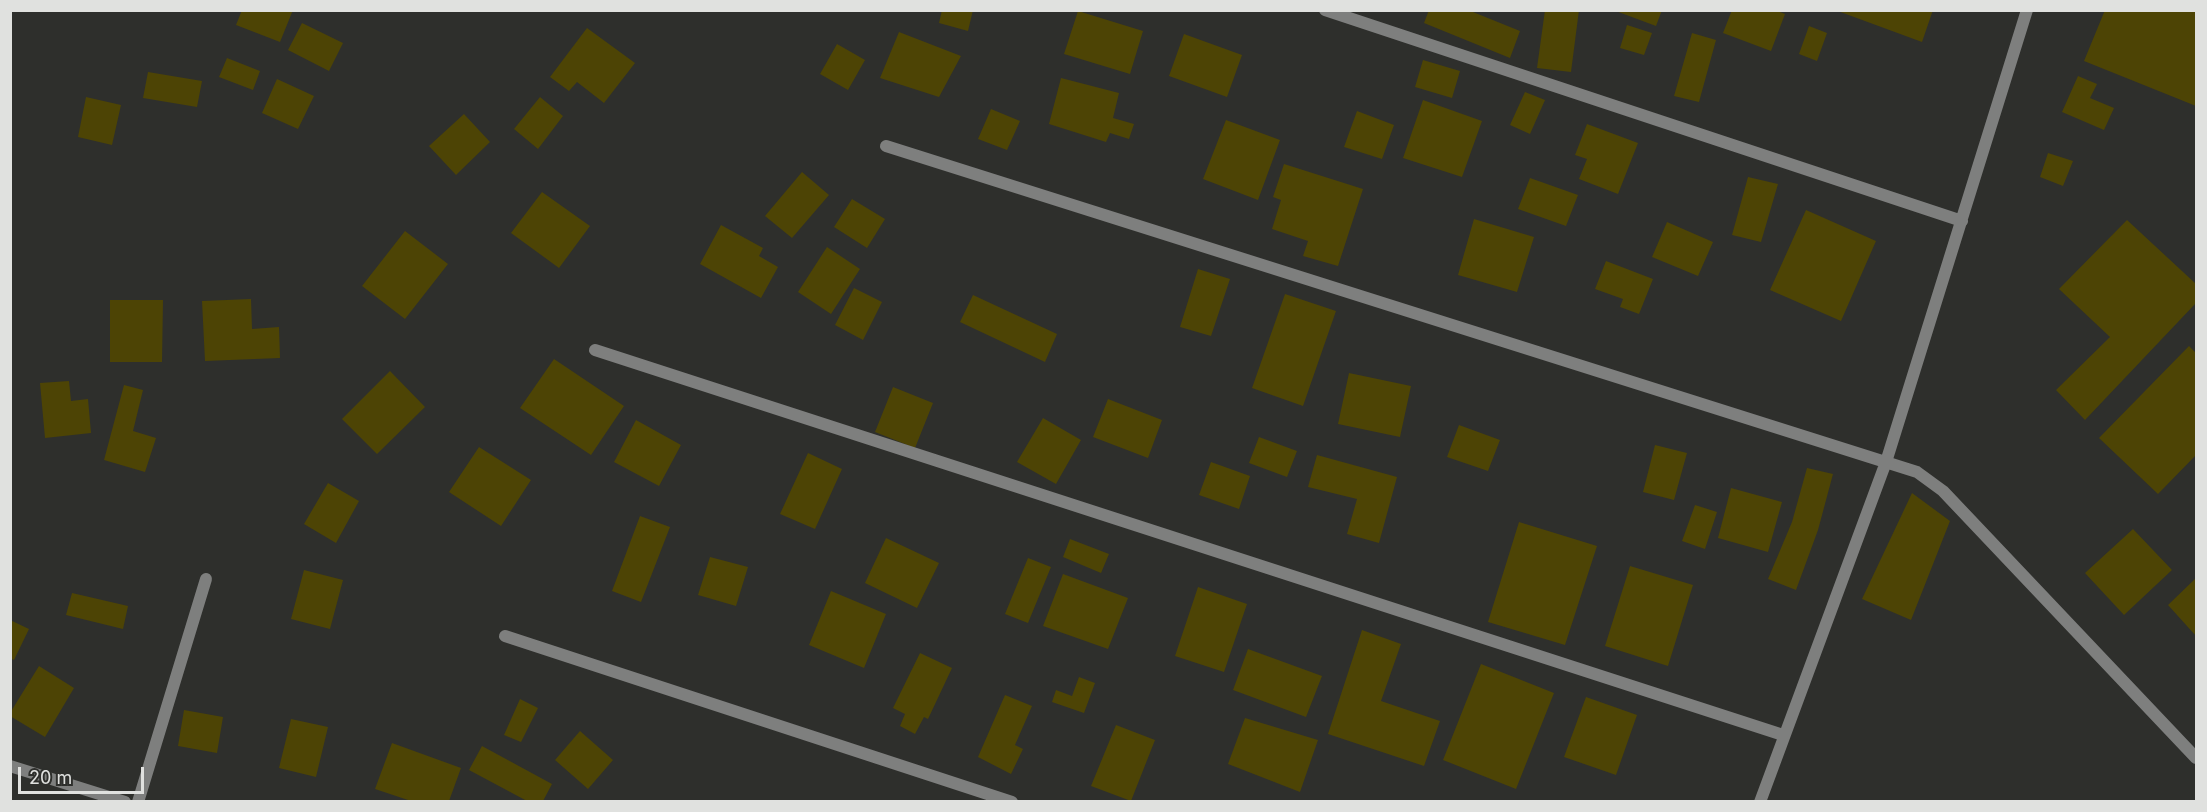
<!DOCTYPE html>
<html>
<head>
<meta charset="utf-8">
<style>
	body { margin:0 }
	#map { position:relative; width:2207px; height:812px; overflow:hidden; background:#2e2f2c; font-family:Inter,sans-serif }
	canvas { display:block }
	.frame { position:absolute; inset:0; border:12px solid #e0e1df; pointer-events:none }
	.scale { position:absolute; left:18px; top:767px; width:126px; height:27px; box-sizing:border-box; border:3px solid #e0e1df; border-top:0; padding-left:8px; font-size:18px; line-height:21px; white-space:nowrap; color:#e0e1df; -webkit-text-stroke:4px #2e2f2c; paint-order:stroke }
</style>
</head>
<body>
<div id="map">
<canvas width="2207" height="812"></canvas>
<div class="frame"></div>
<div class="scale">20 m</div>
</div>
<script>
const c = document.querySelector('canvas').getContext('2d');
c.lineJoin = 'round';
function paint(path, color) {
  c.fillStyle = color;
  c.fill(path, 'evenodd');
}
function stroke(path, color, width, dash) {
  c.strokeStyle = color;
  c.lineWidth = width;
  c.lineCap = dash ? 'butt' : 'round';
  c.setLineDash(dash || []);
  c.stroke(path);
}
const building = new Path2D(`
	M 242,10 L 293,10 L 280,42 L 236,25 Z
	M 942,10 L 973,10 L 968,31 L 939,23 Z
	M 1429,10 L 1468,10 L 1520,31 L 1510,58 L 1424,23 Z
	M 1545,10 L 1579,10 L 1571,72 L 1537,68 Z
	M 1613,10 L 1662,10 L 1656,26 Z
	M 1732,10 L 1775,10 L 1785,14 L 1771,51 L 1723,33 Z
	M 1835,10 L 1933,10 L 1922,42 Z
	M 2105,10 L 2196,10 L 2196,106 L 2084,61 Z
	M 1078,11 L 1143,31 L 1130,74 L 1064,54 Z
	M 302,23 L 343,43 L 329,71 L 288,50 Z
	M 1627,25 L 1652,33 L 1644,55 L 1620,48 Z
	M 1809,26 L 1827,33 L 1817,61 L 1799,54 Z
	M 587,28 L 635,63 L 604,103 L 577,82 L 569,91 L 550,77 Z
	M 899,32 L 961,56 L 939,97 L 880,78 Z
	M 1692,33 L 1716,40 L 1699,102 L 1674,96 Z
	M 1184,34 L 1242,55 L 1227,97 L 1169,76 Z
	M 837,44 L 865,60 L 848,90 L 820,74 Z
	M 227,58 L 260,71 L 253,90 L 219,77 Z
	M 1423,60 L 1460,71 L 1452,98 L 1415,87 Z
	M 148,72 L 202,81 L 197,107 L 143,98 Z
	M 2078,76 L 2097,84 L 2090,98 L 2114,108 L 2104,130 L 2062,112 Z
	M 1061,78 L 1119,93 L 1113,118 L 1134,124 L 1129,139 L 1110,133 L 1106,142 L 1049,124 Z
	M 277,79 L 314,96 L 298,129 L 262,113 Z
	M 1525,92 L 1545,100 L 1530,134 L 1510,125 Z
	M 86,97 L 121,105 L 112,145 L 78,137 Z
	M 540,97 L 563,116 L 538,149 L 514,129 Z
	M 1423,100 L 1482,121 L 1462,177 L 1403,158 Z
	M 991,109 L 1020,121 L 1007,150 L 978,139 Z
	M 1357,111 L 1394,125 L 1382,159 L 1344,147 Z
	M 464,114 L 490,142 L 456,175 L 429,146 Z
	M 1226,120 L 1280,140 L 1258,200 L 1203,179 Z
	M 1587,124 L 1638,143 L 1618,194 L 1579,179 L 1587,159 L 1575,155 Z
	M 2048,153 L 2073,161 L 2063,186 L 2040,177 Z
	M 1284,164 L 1363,189 L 1338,266 L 1303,256 L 1308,241 L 1272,229 L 1281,200 L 1273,197 Z
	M 802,172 L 829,195 L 792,238 L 765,216 Z
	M 1748,177 L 1778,184 L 1761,242 L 1732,235 Z
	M 1530,178 L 1578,195 L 1566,226 L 1518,209 Z
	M 542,192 L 590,226 L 559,268 L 511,233 Z
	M 852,199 L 885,219 L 867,248 L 834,227 Z
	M 1806,210 L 1876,241 L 1841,321 L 1770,290 Z
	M 1474,219 L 1534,237 L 1517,292 L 1458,275 Z
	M 2127,220 L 2196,284 L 2196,303 L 2085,420 L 2056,390 L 2110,337 L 2059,289 Z
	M 1667,222 L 1713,242 L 1698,276 L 1652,257 Z
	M 721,225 L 763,248 L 759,256 L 778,267 L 761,298 L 700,264 Z
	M 405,231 L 448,264 L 405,319 L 362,286 Z
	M 827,247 L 860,269 L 831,314 L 798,292 Z
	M 1606,261 L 1653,279 L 1639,314 L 1620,307 L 1623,299 L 1595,289 Z
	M 1198,269 L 1230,279 L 1211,336 L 1180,327 Z
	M 854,288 L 882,302 L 863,340 L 835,325 Z
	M 1285,294 L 1336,311 L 1303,406 L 1252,388 Z
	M 973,295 L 1057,334 L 1045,362 L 960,322 Z
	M 251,299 L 252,329 L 279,327 L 280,358 L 205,361 L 202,301 Z
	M 110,300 L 163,300 L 162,362 L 110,362 Z
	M 2189,346 L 2196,353 L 2196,455 L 2158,494 L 2099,438 Z
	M 554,359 L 624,406 L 591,455 L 520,408 Z
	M 390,371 L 425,407 L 377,454 L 342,419 Z
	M 1349,373 L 1411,386 L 1400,437 L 1338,424 Z
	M 69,381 L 71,401 L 88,399 L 91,433 L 45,438 L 40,383 Z
	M 124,385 L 143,390 L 133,431 L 156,438 L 145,472 L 104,460 Z
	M 893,387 L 933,403 L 915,448 L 875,432 Z
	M 1108,399 L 1162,420 L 1148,458 L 1093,437 Z
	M 1043,418 L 1081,440 L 1056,484 L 1017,462 Z
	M 636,420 L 681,445 L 659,486 L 614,462 Z
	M 1459,425 L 1500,440 L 1488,471 L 1447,457 Z
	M 1259,437 L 1297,451 L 1287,477 L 1249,463 Z
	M 1655,445 L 1687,453 L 1674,500 L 1643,492 Z
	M 479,447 L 531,480 L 501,526 L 449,492 Z
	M 808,453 L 842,469 L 815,529 L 780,514 Z
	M 1317,455 L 1397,477 L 1379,543 L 1347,534 L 1357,499 L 1308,487 Z
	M 1211,462 L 1250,476 L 1239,509 L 1199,495 Z
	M 1807,468 L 1833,474 L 1818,530 L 1796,590 L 1768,579 L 1792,522 Z
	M 328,483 L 359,501 L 336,543 L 304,524 Z
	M 1731,488 L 1782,502 L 1768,552 L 1718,538 Z
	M 1912,493 L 1950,521 L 1911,620 L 1862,599 Z
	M 1695,505 L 1717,512 L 1705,549 L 1682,541 Z
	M 640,516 L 670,527 L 641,602 L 612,591 Z
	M 1519,522 L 1597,546 L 1565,645 L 1488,622 Z
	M 2133,529 L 2172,570 L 2124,615 L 2085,573 Z
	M 886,538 L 939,563 L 917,608 L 865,583 Z
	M 1070,539 L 1109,554 L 1101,573 L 1063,557 Z
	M 710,557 L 748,567 L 736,606 L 698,595 Z
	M 1028,558 L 1051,567 L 1028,623 L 1005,614 Z
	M 1630,566 L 1693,585 L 1668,666 L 1605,646 Z
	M 304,570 L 343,580 L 330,629 L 291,619 Z
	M 1063,574 L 1128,598 L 1108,649 L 1043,626 Z
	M 2196,578 L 2196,636 L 2168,605 Z
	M 1198,587 L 1247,604 L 1224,672 L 1175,656 Z
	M 831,591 L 886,614 L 864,668 L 809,645 Z
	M 72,593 L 128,606 L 123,629 L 66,615 Z
	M 10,620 L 29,629 L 14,660 L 10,658 Z
	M 1362,630 L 1401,644 L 1381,701 L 1440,721 L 1424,766 L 1328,734 Z
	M 1248,649 L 1322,676 L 1306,717 L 1233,690 Z
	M 920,653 L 952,668 L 928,719 L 924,717 L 915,734 L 900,726 L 905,714 L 893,708 Z
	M 1481,664 L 1554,693 L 1516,789 L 1443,760 Z
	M 39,666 L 74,688 L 45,737 L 10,716 L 10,713 Z
	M 1079,677 L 1095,683 L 1084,713 L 1052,702 L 1056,690 L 1072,696 Z
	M 1005,695 L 1032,706 L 1015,745 L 1023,749 L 1011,774 L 978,757 Z
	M 1586,697 L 1637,715 L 1616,775 L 1564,757 Z
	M 520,699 L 538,708 L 521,742 L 504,735 Z
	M 184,710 L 223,717 L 217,753 L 178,746 Z
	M 1245,718 L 1318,740 L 1300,792 L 1228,764 Z
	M 291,719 L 328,727 L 316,777 L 279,768 Z
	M 1116,725 L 1155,740 L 1131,801 L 1091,786 Z
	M 580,731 L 613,760 L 588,789 L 555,760 Z
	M 392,743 L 461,768 L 449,801 L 411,801 L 375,789 Z
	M 482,746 L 552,784 L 543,801 L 527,801 L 469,770 Z`);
const street = new Path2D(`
	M 1325,10 L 1962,221
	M 886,146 L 1917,472 L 1943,491 L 2196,758
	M 595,350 L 1783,735
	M 505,636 L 1012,802
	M 10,766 L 125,802
	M 138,802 L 206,579
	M 1760,802 L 1886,462 L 2027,10`);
paint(building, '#4d4405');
stroke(street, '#7e7f7e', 12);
</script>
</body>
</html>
